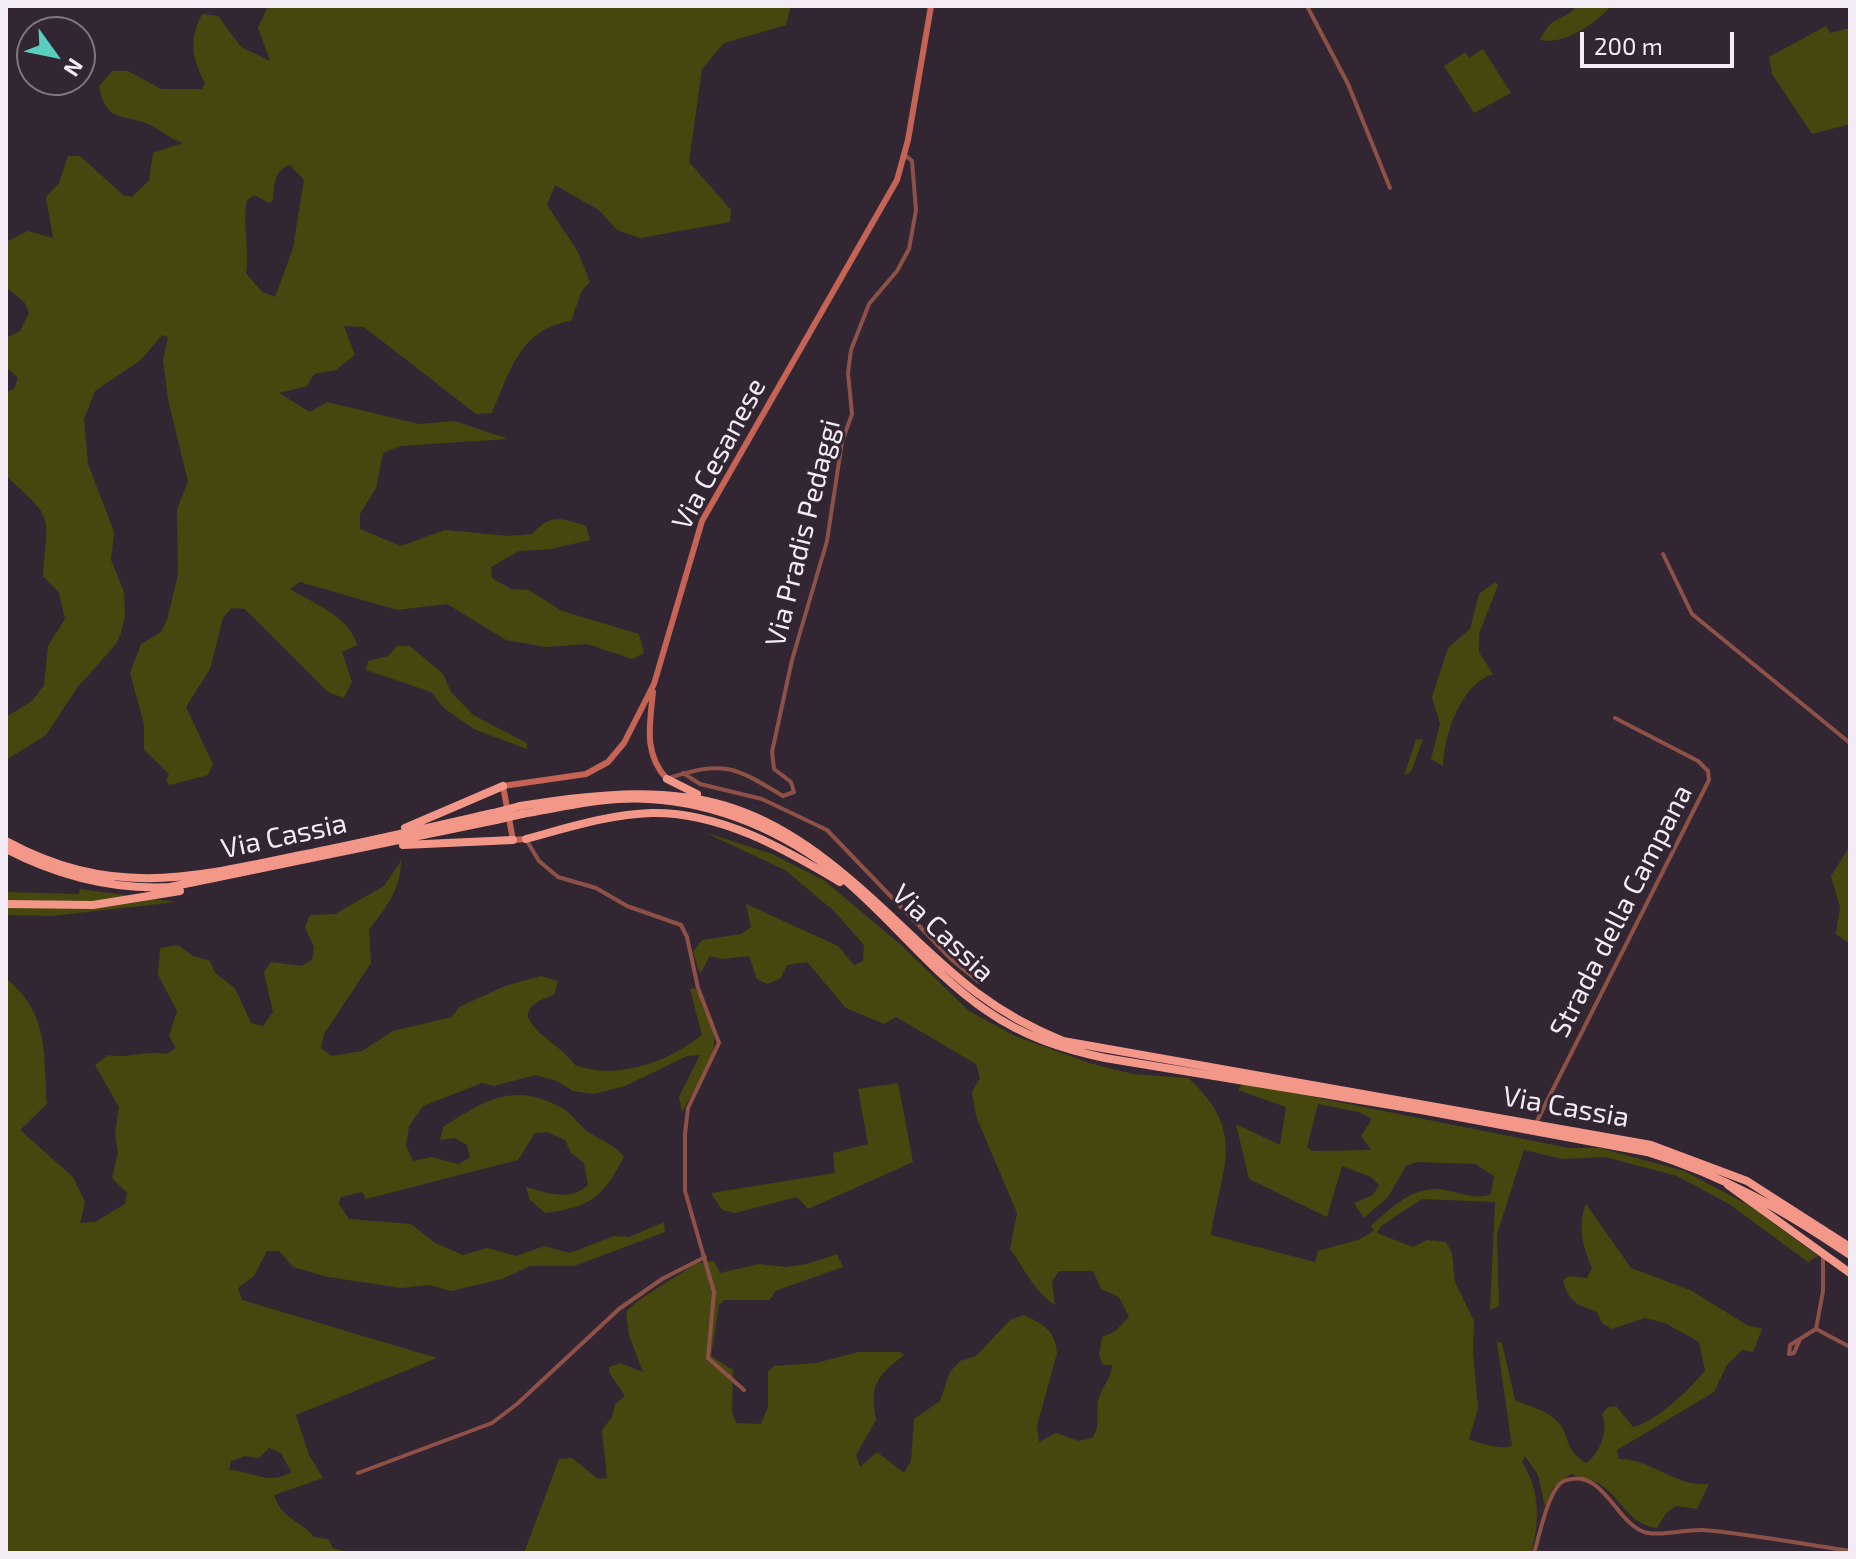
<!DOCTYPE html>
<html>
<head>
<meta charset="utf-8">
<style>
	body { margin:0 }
	#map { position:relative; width:1856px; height:1559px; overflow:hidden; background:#322632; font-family:"Exo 2",sans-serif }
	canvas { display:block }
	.frame { position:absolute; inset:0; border:8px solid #f4ecf4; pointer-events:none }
	.north { position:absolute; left:16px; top:16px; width:80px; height:80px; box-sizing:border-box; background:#322632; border:2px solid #807580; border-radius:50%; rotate:123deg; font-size:22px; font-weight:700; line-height:32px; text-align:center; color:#f4ecf4 }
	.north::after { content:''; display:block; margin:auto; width:28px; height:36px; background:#59cebe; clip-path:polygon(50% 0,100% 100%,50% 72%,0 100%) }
	.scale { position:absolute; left:1580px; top:32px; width:154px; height:36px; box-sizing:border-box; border:4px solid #f4ecf4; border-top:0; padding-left:10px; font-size:24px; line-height:28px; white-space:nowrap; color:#f4ecf4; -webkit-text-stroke:6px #322632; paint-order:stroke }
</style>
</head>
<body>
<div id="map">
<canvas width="1856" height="1559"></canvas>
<div class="frame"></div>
<div class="north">N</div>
<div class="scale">200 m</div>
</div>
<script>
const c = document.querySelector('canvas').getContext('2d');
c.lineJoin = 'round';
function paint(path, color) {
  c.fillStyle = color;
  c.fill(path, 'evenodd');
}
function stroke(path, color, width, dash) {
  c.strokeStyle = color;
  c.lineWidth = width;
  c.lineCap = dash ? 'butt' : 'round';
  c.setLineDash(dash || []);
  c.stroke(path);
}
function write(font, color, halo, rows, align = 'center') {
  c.font = font + ' "Exo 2",sans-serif';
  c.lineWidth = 6;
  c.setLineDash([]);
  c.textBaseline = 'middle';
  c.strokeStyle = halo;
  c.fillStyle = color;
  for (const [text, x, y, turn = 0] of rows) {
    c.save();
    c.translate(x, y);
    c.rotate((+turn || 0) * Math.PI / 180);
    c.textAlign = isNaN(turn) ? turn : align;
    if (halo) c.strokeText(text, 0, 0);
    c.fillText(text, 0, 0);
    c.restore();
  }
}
const green = new Path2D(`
	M 268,6 L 791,6 L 786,25 L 724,43 L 702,69 L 689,162 L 731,210 L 730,222 L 640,238 L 617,230 L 599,210 L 555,185 L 547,205 L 578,252 L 590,282 L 582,290 L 571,321 C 521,328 510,371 492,413 L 476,414 L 364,327 L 344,326 L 355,355 L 336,370 L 314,374 L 307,386 L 279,393 L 310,412 L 327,402 L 419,424 L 455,421 L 508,439 L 400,446 L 383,453 L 376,488 L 360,514 L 360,529 L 401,546 L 445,530 L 509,536 L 532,534 C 552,513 560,518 586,526 L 590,540 L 551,549 L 519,551 L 491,567 L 492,578 L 511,589 L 529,590 L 562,611 L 639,634 L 644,653 L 632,659 L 587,644 L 546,647 L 506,640 L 447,604 L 397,610 L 300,582 L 290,589 C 313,603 351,618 357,645 L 342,652 L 352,682 L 344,698 L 328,692 L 245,609 L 232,608 L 223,618 L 210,669 L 186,707 L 213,764 L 208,775 L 170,785 L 166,781 L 169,774 L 144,750 L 144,724 L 130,673 L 141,644 L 161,632 L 167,620 L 178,575 L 177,509 L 188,482 L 168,399 L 163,360 L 168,337 L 162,335 L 141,360 L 95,391 L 84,419 L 88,464 L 114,532 L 111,560 L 124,592 L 125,615 L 121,633 L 116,644 L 77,688 L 46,735 L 6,760 L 6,717 L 32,701 L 44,685 L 48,646 L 65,619 L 59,593 L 43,576 C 47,511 56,522 6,476 L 6,392 L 14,389 L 18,378 L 6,367 L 6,338 L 20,331 L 29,313 L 25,303 L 6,287 L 6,242 L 28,231 L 53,238 L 46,197 L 59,183 L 68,156 L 80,156 L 123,195 L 132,197 L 149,180 L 153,153 L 183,143 C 171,140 161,130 150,125 C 125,113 105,124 99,86 L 112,71 L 128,71 L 161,89 L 202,89 L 205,83 C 191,56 189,41 202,14 L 218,16 L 241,47 L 270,61 L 258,28 ZM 290,165 L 304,180 L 293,248 L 275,297 L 262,292 L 246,273 C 250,247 242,225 247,200 L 254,195 L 269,203 L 273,200 C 274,185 274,170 290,165 Z
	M 1577,6 L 1611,6 C 1595,24 1565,45 1540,40 C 1553,13 1564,22 1577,6 Z
	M 1826,26 L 1830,33 L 1850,28 L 1850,124 L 1812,134 L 1772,74 L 1769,57 Z
	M 1483,49 L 1511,93 L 1474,113 L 1444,66 L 1466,52 L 1469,58 Z
	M 1495,582 L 1498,585 L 1479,634 L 1479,652 L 1493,674 C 1460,685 1444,735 1443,766 L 1431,759 L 1440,724 L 1432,697 L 1448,648 L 1470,629 L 1479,594 Z
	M 397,646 L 410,646 L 443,674 L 451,692 L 473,715 L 527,743 L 527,749 L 474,729 L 445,709 L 431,692 L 366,670 L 368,661 L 388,656 Z
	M 1423,739 L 1411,772 L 1404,775 L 1416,740 Z
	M 704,832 L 772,854 L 825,881 L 901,945 L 969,1011 L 1015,1036 L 1089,1063 L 1133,1074 L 1188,1078 C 1248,1132 1221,1168 1211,1235 L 1315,1262 L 1318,1251 L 1358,1240 L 1374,1231 L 1371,1226 C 1390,1209 1409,1189 1436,1189 C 1453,1189 1476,1202 1491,1194 L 1494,1176 L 1475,1164 L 1416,1162 L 1406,1166 L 1388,1197 L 1364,1218 L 1354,1203 L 1373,1195 L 1379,1185 L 1371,1177 L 1342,1166 L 1327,1217 L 1249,1179 L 1236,1124 L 1280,1145 L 1286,1107 L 1238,1090 L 1243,1083 L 1569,1148 L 1600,1148 L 1684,1171 L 1750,1206 L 1818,1256 L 1808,1262 L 1729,1204 L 1677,1176 L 1605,1157 L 1562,1159 L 1524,1150 L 1497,1234 L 1499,1306 L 1490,1310 L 1495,1202 L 1422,1199 L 1381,1226 L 1377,1233 L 1413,1247 L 1427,1240 L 1446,1242 L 1452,1253 L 1455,1282 L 1474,1321 L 1473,1352 L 1478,1408 L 1469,1439 C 1481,1444 1501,1450 1512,1446 L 1497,1342 L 1502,1343 L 1515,1400 C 1530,1407 1545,1409 1557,1421 C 1571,1435 1562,1448 1586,1463 C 1600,1454 1609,1429 1602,1414 L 1608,1407 L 1616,1406 L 1633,1427 C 1654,1423 1693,1387 1705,1370 L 1699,1342 L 1665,1323 L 1645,1318 L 1612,1329 L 1602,1323 L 1597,1312 C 1576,1304 1569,1303 1563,1280 L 1569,1276 L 1587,1278 L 1592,1268 C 1583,1247 1577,1226 1586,1204 L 1631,1268 L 1690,1290 L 1747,1325 L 1762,1329 L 1753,1352 L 1742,1350 L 1727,1365 L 1714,1392 L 1617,1450 L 1619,1459 C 1652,1459 1675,1487 1709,1484 L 1697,1509 L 1676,1506 L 1666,1513 L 1657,1528 C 1626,1524 1622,1496 1596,1482 C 1589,1478 1579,1477 1571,1474 L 1553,1488 L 1545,1507 L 1538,1475 L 1525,1456 L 1522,1462 C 1540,1489 1540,1522 1531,1553 L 524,1553 L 559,1459 L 572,1458 L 598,1479 L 607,1478 L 602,1430 L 612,1417 L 615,1404 L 625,1396 L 609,1372 L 609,1367 L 620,1363 L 643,1372 L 629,1335 L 626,1312 L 639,1300 L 697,1263 L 714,1261 L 720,1273 L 759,1264 L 786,1267 L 807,1264 L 837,1254 L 843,1267 L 775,1291 L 770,1300 L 724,1300 L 719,1305 L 711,1356 L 733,1370 L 732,1412 L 736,1423 L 761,1424 L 768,1407 L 768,1372 L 774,1366 L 816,1363 L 858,1352 L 901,1352 L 904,1355 C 877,1376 869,1385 876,1420 L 856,1455 L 860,1467 L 877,1452 L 904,1473 L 911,1461 L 914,1419 L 940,1401 L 950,1372 L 960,1361 L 976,1356 L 1010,1320 L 1024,1315 C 1043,1324 1055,1330 1057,1353 L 1037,1426 L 1039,1442 L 1056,1433 L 1079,1441 L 1092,1438 C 1101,1428 1096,1414 1098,1401 C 1101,1387 1111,1380 1112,1365 L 1103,1365 L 1099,1355 L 1102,1337 L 1114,1332 L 1129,1317 L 1119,1297 L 1101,1289 L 1093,1271 L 1059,1271 L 1052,1282 L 1055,1305 C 1033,1290 1026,1271 1010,1249 L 1017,1213 L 976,1116 L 972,1092 L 980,1078 L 976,1064 L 896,1017 L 884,1024 L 846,1008 L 807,962 L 787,965 L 781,978 L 767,984 L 757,979 L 749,956 L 722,959 L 710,956 L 700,974 L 693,952 L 702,940 L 741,934 L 751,927 L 746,904 L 838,946 L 854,965 L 863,961 L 864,945 L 834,911 L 785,870 ZM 1318,1104 L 1359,1112 L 1372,1119 L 1361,1136 L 1371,1150 L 1312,1151 L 1307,1147 Z
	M 1850,846 L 1850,944 L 1836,934 L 1840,907 L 1831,876 Z
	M 401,861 C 401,888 386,909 369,929 L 371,963 L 324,1034 L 321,1048 L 331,1056 L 362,1051 L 393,1031 L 452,1017 L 459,1007 L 505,986 L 541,976 L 558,981 L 554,995 C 491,1015 561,1041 575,1065 C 616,1081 668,1062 702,1035 L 690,989 L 695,988 C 729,1049 714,1056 682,1112 L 679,1097 L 700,1055 L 687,1056 L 625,1086 L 594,1094 L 573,1091 L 557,1081 L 535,1075 L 494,1086 L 482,1083 L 423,1106 L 409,1126 L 406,1146 L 413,1161 L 431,1157 L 458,1164 L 470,1158 L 467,1145 L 455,1138 L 440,1140 L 443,1127 C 485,1100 514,1081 562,1108 C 573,1114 579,1126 590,1133 C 603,1142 614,1144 624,1157 C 602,1198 591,1207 545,1213 L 530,1200 L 526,1187 C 548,1193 569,1202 588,1185 L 584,1163 L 571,1153 L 565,1140 L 547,1132 L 535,1133 L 518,1160 L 366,1199 L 362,1192 L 341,1197 L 338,1203 L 349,1219 L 411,1224 L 435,1243 L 463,1255 L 487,1248 L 517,1256 L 544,1246 L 570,1253 L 614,1236 L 629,1237 L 664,1222 L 665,1232 L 574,1266 L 530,1266 L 502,1279 L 451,1291 L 430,1285 L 401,1288 L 328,1277 L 293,1267 L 279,1251 L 267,1251 L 254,1276 L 238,1288 L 242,1300 L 437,1358 L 296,1415 L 309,1455 L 323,1478 L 274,1495 C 281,1519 300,1520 314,1537 L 328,1539 L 333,1548 L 351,1553 L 6,1553 L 6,978 C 50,1015 43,1053 47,1104 L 20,1130 L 73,1177 L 85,1202 L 80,1223 L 95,1222 L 125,1204 L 127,1193 L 112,1178 L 118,1153 L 115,1133 L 119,1107 L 95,1065 L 108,1055 C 131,1059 142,1050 167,1054 L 176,1048 L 169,1036 L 177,1011 L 158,975 L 160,948 L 178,945 L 193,956 L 210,961 L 215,973 L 235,988 L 251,1023 L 263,1026 L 273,1012 L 264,972 L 271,962 L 301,966 L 312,960 L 314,947 L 305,927 L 310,915 L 335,914 L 384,886 ZM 269,1448 L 281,1453 L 291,1472 C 269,1486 252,1471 229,1470 L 231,1461 L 245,1456 L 259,1458 Z
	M 80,889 L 177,902 L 51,916 L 6,915 L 6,892 L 79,894 Z
	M 898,1083 L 913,1162 L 808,1209 L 797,1197 L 735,1213 L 722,1210 L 711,1193 L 835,1173 L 833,1153 L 868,1144 L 858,1089 Z`);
const street = new Path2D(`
	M 1307,6 L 1348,84 L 1390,188
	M 1663,554 L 1692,614 L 1850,743
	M 683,773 L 700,784 L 762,799 L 827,830 L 952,960 L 979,982
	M 669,778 C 724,760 735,767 783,796 L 794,792 L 791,782 L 774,769 L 772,752 L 792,660 L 827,541 L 842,442 L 852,414 L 848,373 L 851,350 L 869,304 L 897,271 L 909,249 L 916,210 L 912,161 L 905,155
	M 527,841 L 539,861 L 558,877 L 596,888 L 627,906 L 681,925 L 687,937 L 698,988 L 719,1043 L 688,1108 L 685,1134 L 685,1191 L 714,1292 L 708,1358 L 744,1390
	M 1537,1121 L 1709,780 L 1708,771 L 1698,761 L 1615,718
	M 1823,1255 L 1823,1291 L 1816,1329 L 1850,1347
	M 1800,1339 L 1794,1353 L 1789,1354 L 1790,1345 L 1816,1329
	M 358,1473 L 492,1423 L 517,1404 L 619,1309 L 662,1279 L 705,1257
	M 1534,1553 C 1539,1537 1549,1487 1564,1481 C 1604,1465 1616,1527 1648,1533 C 1666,1536 1685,1529 1703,1530 C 1752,1534 1801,1544 1850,1551`);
const secondary = new Path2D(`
	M 653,692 C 650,723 643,754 667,779
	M 526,839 L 513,840 L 503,786 L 586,774 L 608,762 L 624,743 L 654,684 L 702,521 L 897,180 L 908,140 L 931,6`);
const highway = new Path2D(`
	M 667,779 L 697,794
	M 520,806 C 697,777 766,796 896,921 C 953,975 989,1011 1063,1041 L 1651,1145 L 1747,1181 L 1850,1247
	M 522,814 C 564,807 607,796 649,799 C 719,803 784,832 839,875 C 891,917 931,973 987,1011 C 1023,1036 1062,1049 1105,1058 L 1421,1110 L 1647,1152 C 1723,1175 1785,1211 1850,1255
	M 405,828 L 503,786
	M 526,839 C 567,828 610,814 652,813 C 720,812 783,848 840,882
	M 6,841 C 109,897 188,879 296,856 C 362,843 427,828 493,813
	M 403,845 L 513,840
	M 6,849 C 58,876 111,890 170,887 L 496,820
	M 6,904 L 93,905 L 180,891
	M 1728,1185 L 1850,1273`);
const highwayBridge = new Path2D(`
	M 493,813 L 520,806
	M 496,820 L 522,814`);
const streetNames = [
	["Via Cesanese",719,454,-62],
	["Via Pradis Pedaggi",803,533,-76],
	["Via Cassia",284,836,-12],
	["Strada della Campana",1621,911,-63],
	["Via Cassia",943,933,43],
	["Via Cassia",1566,1107,10]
];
paint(green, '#46470f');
stroke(street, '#8e5147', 4);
stroke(secondary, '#c56455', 6);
stroke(highway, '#f39889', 8);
stroke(highwayBridge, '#f39889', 8);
write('28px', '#f4ecf4', '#322632', streetNames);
</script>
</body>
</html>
